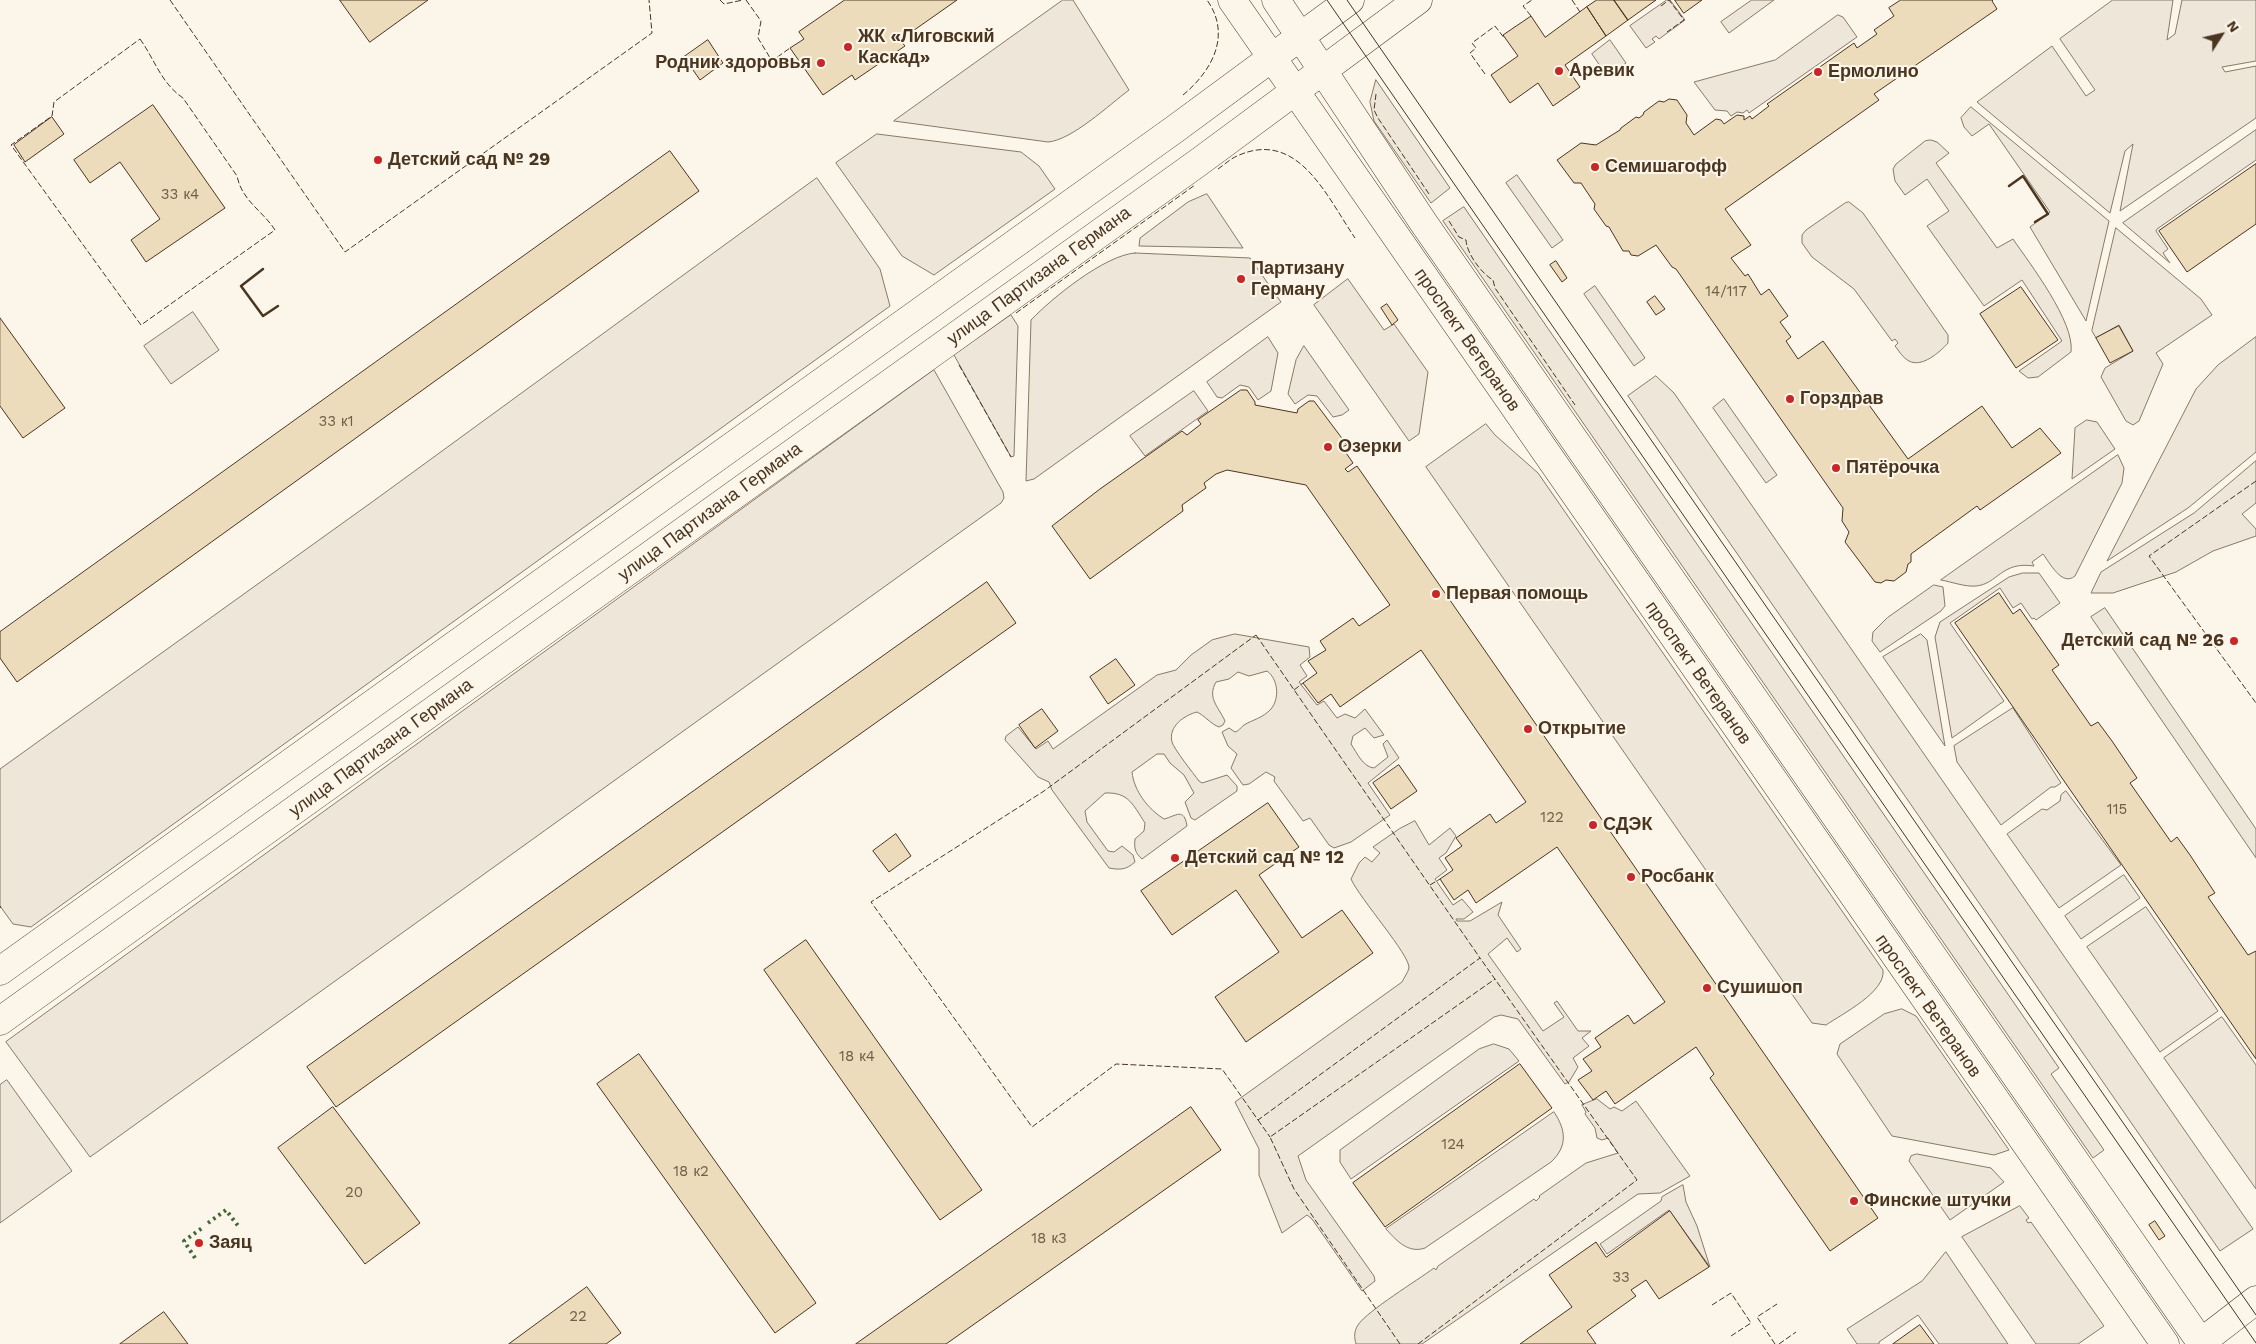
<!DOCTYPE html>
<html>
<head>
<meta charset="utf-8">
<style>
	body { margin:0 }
	#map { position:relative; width:2256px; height:1344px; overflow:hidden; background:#fbf6e9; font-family:"Work Sans",sans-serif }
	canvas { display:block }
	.north { position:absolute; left:2196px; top:10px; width:50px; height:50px; -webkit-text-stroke:4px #fbf6e9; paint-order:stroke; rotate:55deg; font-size:14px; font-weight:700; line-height:20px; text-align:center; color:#4a3520 }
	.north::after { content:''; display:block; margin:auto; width:18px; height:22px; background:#4a3520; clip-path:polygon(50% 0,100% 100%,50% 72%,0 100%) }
</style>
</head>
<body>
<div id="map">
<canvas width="2256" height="1344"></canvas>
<div class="north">N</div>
</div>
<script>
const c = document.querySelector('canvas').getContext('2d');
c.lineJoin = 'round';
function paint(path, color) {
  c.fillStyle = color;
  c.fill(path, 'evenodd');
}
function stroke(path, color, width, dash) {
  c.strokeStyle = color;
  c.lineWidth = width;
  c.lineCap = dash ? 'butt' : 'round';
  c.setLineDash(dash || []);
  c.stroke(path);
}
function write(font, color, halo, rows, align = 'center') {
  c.font = font + ' "Work Sans",sans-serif';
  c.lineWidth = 4;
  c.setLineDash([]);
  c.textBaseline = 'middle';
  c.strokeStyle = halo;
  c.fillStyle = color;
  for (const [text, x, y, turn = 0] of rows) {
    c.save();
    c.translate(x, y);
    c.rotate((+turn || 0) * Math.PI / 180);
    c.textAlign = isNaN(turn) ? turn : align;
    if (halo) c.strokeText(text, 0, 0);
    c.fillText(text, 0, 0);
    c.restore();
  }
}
const green = new Path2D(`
	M 1063,0 L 1073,0 L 1129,90 C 1109,105 1072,140 1048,142 L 894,121 Z
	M 1667,0 L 1670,0 L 1685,20 L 1659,39 L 1656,36 L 1652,39 L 1655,42 L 1646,48 L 1630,26 Z
	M 1752,0 L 1774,0 L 1729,33 L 1721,22 Z
	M 2113,0 L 2173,0 L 2167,40 L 2175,34 L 2182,0 L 2256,0 L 2256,61 L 2222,67 L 2225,72 L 2256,66 L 2256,118 L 2120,211 L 2133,144 L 2125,151 L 2110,213 L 1977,102 L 2052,46 L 2086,96 L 2095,90 L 2060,39 Z
	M 1838,15 L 1843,17 L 1857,37 L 1749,113 L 1747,110 L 1743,113 L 1737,112 L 1731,116 L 1727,111 L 1715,110 L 1694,82 L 1775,60 Z
	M 1610,40 L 1626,63 L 1607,76 L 1592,54 Z
	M 1376,80 L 1450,188 L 1431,203 L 1374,121 L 1370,102 Z
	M 1971,107 L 2109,221 L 2086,321 L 2030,227 L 2050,212 L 1989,124 L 1972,136 L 1964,127 L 1961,118 Z
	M 2256,130 L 2256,160 L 2157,229 L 2156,231 L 2168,249 L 2163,253 L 2170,263 L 2123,223 Z
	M 877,134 L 1021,152 L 1039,166 L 1055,189 L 934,275 L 902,256 L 836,163 Z
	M 1931,140 L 1937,142 L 1949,153 L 1936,163 L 1997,248 L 2013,239 C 2030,264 2075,322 2071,352 L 2038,377 L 2028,378 L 2019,371 L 2062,341 L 2022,280 L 1984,306 L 1927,226 L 1949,211 L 1927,179 L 1905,195 L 1895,181 L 1893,169 L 1896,164 L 1925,141 Z
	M 1517,175 L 1563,240 L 1552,248 L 1506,183 Z
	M 817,178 L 880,269 L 890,306 L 31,927 L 13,924 L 0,906 L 0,769 L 379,497 Z
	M 1207,194 L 1243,248 L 1139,246 L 1140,238 L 1188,202 Z
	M 1849,202 L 1863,213 L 1948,335 L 1948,343 C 1940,352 1922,368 1909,361 C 1903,358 1899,351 1895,346 L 1898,343 L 1895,339 L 1892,341 L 1854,289 L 1812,257 L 1802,243 L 1802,235 L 1806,230 L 1845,203 Z
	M 1464,207 L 2059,1068 L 2051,1074 L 2104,1150 L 2093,1158 L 1443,221 Z
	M 2116,228 L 2201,299 L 2212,315 L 2156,353 L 2163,364 L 2139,421 L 2133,425 L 2126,421 L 2101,377 L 2105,368 L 2133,351 L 2119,325 L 2096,338 L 2092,331 Z
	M 1135,253 L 1250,258 L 1281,302 L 1034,479 L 1026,481 L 1031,320 C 1052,298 1105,255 1135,253 Z
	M 1348,279 L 1384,330 L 1394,324 L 1428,372 L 1419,434 L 1409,441 L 1314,305 Z
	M 1595,286 L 1645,358 L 1634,366 L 1584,294 Z
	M 193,312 L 219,350 L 171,384 L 144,346 Z
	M 1011,315 L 1018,326 L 1014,456 L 1011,457 L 954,355 Z
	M 1268,337 L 1278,353 L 1271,391 L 1258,400 L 1249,387 L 1240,385 L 1222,398 L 1217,397 L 1207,382 Z
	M 2256,337 L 2256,452 L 2188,508 L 2107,561 L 2196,389 L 2218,365 Z
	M 1304,346 L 1349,410 L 1342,415 L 1333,417 L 1317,396 L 1308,395 L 1295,404 L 1288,394 L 1296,360 Z
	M 934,370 L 1003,492 L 1004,498 L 1001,503 L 90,1157 L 6,1042 Z
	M 1656,376 L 1674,393 L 2253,1229 L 2220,1251 L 1628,396 Z
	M 1194,391 L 1208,411 L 1145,456 L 1130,436 Z
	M 1724,399 L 1777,475 L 1766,483 L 1713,408 Z
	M 2087,420 L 2097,422 L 2115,449 L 2072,479 L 2075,428 Z
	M 1486,424 L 1495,435 L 1538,473 L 1883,970 C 1886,992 1842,1014 1826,1025 L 1812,1023 L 1426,467 Z
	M 2118,455 L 2124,468 L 2122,483 L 2075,576 C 2062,587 2050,563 2043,554 L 2032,562 L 2034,566 C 2001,561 1998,584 1976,586 C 1965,587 1952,582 1941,580 Z
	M 2256,461 L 2256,503 L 2242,514 L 2256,529 L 2256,536 L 2213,551 L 2176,572 L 2113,593 L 2091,593 L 2101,572 L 2194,513 Z
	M 2023,573 L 2039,573 L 2060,603 L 2036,620 L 2034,618 L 2032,619 L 2021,603 L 2013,608 L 2000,588 L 1950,623 L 2004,701 L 1952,738 L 1935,637 L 1940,622 L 2009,577 Z
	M 1934,585 L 1943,587 L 1945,606 L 1941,611 L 1880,652 L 1872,641 L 1873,632 L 1887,618 Z
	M 1235,634 L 1309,647 L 1310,657 L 1300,665 L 1307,676 L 1299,682 L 1317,705 L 1324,701 L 1337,718 L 1345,714 L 1355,718 L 1365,709 L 1384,735 L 1374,738 L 1365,728 L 1353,736 L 1351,744 C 1357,753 1363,767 1374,768 L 1388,757 L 1383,744 L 1387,740 L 1399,758 L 1368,783 L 1390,815 L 1351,842 L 1334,848 L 1329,845 L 1310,818 L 1303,821 L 1274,781 L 1275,777 L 1266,772 L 1249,784 L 1243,785 L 1231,768 L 1237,754 L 1228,746 L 1222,732 L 1229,728 L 1235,732 C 1239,731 1240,728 1244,725 C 1252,720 1263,718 1271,709 C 1280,698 1278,679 1267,671 L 1249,676 L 1238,672 L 1229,679 L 1216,682 C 1207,698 1218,706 1225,721 L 1223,725 L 1219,727 C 1211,724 1205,716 1197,712 C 1185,715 1168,726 1172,742 C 1174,749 1193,773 1199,781 L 1202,783 L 1227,775 L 1237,786 L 1237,791 L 1195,820 L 1191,818 L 1185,802 L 1194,793 L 1184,775 L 1170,763 L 1164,754 L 1157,754 L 1132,772 C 1134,791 1148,809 1164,819 C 1176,816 1184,807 1187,826 L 1142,859 C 1135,853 1134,848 1135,839 L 1144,831 L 1145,823 C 1133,805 1129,792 1105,793 L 1085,811 L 1087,822 L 1108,851 L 1114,852 L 1122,846 L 1133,855 L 1135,862 C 1126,870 1120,870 1109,868 L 1052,790 L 1049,782 L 1038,777 L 1005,740 L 1006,736 L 1018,727 L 1036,749 L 1048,741 L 1053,749 L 1157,675 L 1176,670 L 1191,655 L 1212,640 Z
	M 1921,634 L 1927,640 L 1945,746 L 1883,657 Z
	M 2013,708 L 2061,783 L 2055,787 L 2051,787 L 2001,825 L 1957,762 L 1954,746 Z
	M 2066,791 L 2121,865 L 2059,908 L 2007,834 L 2042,809 L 2047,810 L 2060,801 L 2061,795 Z
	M 1415,821 L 1429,845 L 1450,828 L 1456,836 L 1446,853 L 1439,858 L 1447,870 L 1435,879 L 1453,905 L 1462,899 L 1473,912 L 1464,919 L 1456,919 L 1457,921 L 1470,921 L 1502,902 L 1498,915 L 1521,949 L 1517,952 L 1507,938 L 1488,954 L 1543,1031 L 1564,1017 L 1554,1003 L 1557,1001 L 1578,1031 L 1591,1031 L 1582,1038 L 1589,1046 L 1573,1058 L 1578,1067 L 1569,1082 L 1565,1084 L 1518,1019 L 1501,1015 L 1494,1017 L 1298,1156 L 1306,1180 L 1374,1276 L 1375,1281 L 1362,1291 L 1312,1219 L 1307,1215 L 1282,1233 L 1259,1175 L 1259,1149 L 1235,1102 L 1402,982 C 1404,978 1408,972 1409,968 C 1410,955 1360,899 1351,879 L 1359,863 L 1365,857 L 1372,862 L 1380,853 L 1373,847 L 1399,829 Z
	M 2124,875 L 2140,898 L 2081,939 L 2065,916 Z
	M 2146,907 L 2218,1011 L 2160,1052 L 2087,947 Z
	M 1902,1009 L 1916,1016 L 2009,1150 L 1994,1155 L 1892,1136 L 1837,1054 L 1840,1044 L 1884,1014 Z
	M 2222,1017 L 2256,1065 L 2256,1189 L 2164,1058 Z
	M 1494,1044 L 1509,1049 L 1519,1061 L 1351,1179 L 1340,1162 L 1340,1150 L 1479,1049 Z
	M 7,1080 L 72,1171 L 0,1223 L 0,1085 Z
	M 1597,1099 L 1610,1109 L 1614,1107 L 1622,1111 L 1636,1101 L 1690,1176 L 1660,1193 L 1638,1194 L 1422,1344 L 1356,1344 C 1354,1337 1354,1331 1358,1325 C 1367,1311 1418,1280 1434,1268 L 1436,1270 L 1438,1266 L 1534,1199 L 1536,1201 L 1540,1197 L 1539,1196 L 1586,1163 L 1618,1153 L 1608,1138 L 1602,1140 L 1597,1138 L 1595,1128 L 1585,1114 L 1586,1112 L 1582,1105 Z
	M 1554,1112 C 1566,1130 1568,1146 1551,1162 L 1425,1248 C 1408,1254 1396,1240 1386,1229 Z
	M 1917,1154 L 1991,1168 L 2004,1182 L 1950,1220 L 1909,1161 L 1911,1156 Z
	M 1683,1185 L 1686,1202 L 1697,1226 L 1710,1267 L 1669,1210 L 1607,1254 L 1600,1244 L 1661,1201 L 1662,1197 Z
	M 2020,1206 L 2029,1218 L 2026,1220 L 2028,1223 L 2031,1222 L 2104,1326 L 2078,1344 L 2036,1344 L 1962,1237 Z
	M 1946,1252 L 2008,1344 L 1939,1344 L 1918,1315 L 1879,1342 L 1879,1344 L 1857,1344 L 1847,1329 L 1922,1281 Z`);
const parking = new Path2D(`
	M 2105,608 L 2256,829 L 2256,858 L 2091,617 Z`);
const building = new Path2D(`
	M 340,0 L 428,0 L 370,42 Z
	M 845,0 L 957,0 L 900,40 L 905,46 L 855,80 L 852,75 L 823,95 L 790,48 L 804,39 L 799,32 Z
	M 1597,0 L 1614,0 L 1628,20 L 1606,36 L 1587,7 Z
	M 1614,0 L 1656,0 L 1628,20 Z
	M 1675,0 L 1702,0 L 1684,13 Z
	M 1901,0 L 1993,0 L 1992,1 L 1997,9 L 1874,94 L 1879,100 L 1725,209 L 1751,245 L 1731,258 L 1745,276 L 1748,274 L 1761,295 L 1769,289 L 1788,316 L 1780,322 L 1791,337 L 1786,341 L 1798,359 L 1823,341 L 1908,459 L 1982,406 L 2012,448 L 2040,428 L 2061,453 L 1980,510 L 1977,506 L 1911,554 L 1911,562 L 1908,564 L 1906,572 L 1894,581 L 1886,580 L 1881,583 L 1875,582 L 1845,542 L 1849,532 L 1842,521 L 1843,508 L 1676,269 L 1672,267 L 1656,245 L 1638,256 L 1631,255 L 1629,251 L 1623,251 L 1609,227 L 1606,226 L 1594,209 L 1595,204 L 1581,183 L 1574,183 L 1557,160 L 1581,143 L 1596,145 L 1620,130 L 1621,128 L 1636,117 L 1639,118 L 1643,115 L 1644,112 L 1659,101 L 1664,102 L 1669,99 L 1677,100 L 1687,115 L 1686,123 L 1694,135 L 1716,119 L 1721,120 L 1724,124 L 1737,115 L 1744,116 L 1744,120 L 1750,116 L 1752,119 L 1769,106 L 1767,104 L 1854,43 L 1857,48 L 1877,34 L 1874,30 L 1894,16 L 1889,8 Z
	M 1587,7 L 1606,36 L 1565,65 L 1580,87 L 1553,106 L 1538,83 L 1510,103 L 1491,75 L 1518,56 L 1503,35 L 1531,16 L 1545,37 Z
	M 708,40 L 723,63 L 700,80 L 684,57 Z
	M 153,105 L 225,208 L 146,262 L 131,240 L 160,219 L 120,162 L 90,183 L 74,160 Z
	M 52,117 L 64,134 L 25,162 L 14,145 Z
	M 670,151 L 699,191 L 17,682 L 0,658 L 0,632 Z
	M 2256,164 L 2256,224 L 2187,272 L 2159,231 Z
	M 1556,261 L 1567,278 L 1562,282 L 1550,265 Z
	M 2021,287 L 2058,340 L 2016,368 L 1980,314 Z
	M 1655,296 L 1665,309 L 1656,315 L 1647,302 Z
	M 1387,304 L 1398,320 L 1392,325 L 1381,308 Z
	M 0,318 L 65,408 L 23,438 L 0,406 Z
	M 2119,326 L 2133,351 L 2110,363 L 2096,338 Z
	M 1241,390 L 1247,390 L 1255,402 L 1255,405 L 1297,413 L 1298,409 L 1309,401 L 1314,401 L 1347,445 L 1342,447 L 1353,463 L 1345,469 L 1348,472 L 1357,466 L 1878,1218 L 1830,1251 L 1710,1078 L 1714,1074 L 1696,1047 L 1615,1104 L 1606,1091 L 1593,1100 L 1578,1080 L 1592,1071 L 1583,1059 L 1601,1047 L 1595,1038 L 1628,1015 L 1634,1024 L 1665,1002 L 1557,847 L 1476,903 L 1468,890 L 1454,900 L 1440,879 L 1453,870 L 1445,858 L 1462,846 L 1456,838 L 1490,814 L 1496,823 L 1526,802 L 1421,650 L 1340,707 L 1331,694 L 1318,703 L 1303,683 L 1317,673 L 1308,661 L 1326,650 L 1320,641 L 1353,618 L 1359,626 L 1390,605 L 1306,485 L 1227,470 L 1216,474 L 1204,483 L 1206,488 L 1182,505 L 1183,511 L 1090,579 L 1052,526 L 1100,489 L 1182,431 L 1187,435 L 1201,424 L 1198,420 Z
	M 987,582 L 1016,623 L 336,1107 L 307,1067 Z
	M 1999,593 L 2013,614 L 2020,609 L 2059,665 L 2052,670 L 2091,726 L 2098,722 L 2112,741 L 2137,778 L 2130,783 L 2171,842 L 2177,837 L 2190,855 L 2215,893 L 2208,897 L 2248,955 L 2256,951 L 2256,1059 L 1955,623 Z
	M 1116,659 L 1135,685 L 1108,704 L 1090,677 Z
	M 1042,709 L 1058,731 L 1035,748 L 1019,725 Z
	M 1399,765 L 1417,791 L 1391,809 L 1373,783 Z
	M 1268,803 L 1299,847 L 1259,875 L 1302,938 L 1342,910 L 1373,953 L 1246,1042 L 1215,997 L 1279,952 L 1236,890 L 1172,935 L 1141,891 Z
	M 896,834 L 911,856 L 889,872 L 873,851 Z
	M 806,940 L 982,1190 L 940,1220 L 764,970 Z
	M 639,1054 L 816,1303 L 775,1333 L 597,1084 Z
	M 1520,1064 L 1552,1108 L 1385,1227 L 1353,1183 Z
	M 333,1107 L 420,1223 L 365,1264 L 278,1148 Z
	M 1191,1107 L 1221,1150 L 946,1344 L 856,1344 Z
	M 1670,1211 L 1709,1267 L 1659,1299 L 1646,1280 L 1631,1290 L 1636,1296 L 1587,1331 L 1596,1344 L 1520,1344 L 1572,1307 L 1549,1275 L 1596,1242 L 1606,1257 Z
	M 2155,1221 L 2165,1236 L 2159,1240 L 2149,1225 Z
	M 587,1287 L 621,1333 L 606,1344 L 509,1344 Z
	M 164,1312 L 188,1344 L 120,1344 Z
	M 1920,1325 L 1934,1344 L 1893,1344 Z`);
const minor = new Path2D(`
	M 2199,1344 L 2256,1300`);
const major = new Path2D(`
	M 1232,0 L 2165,1344
	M 1276,0 L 1423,222 L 2202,1344
	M 0,971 L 1175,129 L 1350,0
	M 0,1021 L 1199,162 L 1418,0`);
const tram = new Path2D(`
	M 1327,0 L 2256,1343
	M 1347,0 L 2256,1315`);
const hedge = new Path2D(`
	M 208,1223 L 226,1210 L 239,1227
	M 195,1258 L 184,1241 L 202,1228`);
const fence = new Path2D(`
	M 170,0 L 345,252 L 652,33 L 649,0
	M 720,0 L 724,4 L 743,0
	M 746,0 L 761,21 L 758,38 L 772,61 L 790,48
	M 1572,0 L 1580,12
	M 1661,6 L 1669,0 L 1684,20 L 1667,32
	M 1531,16 L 1523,6 L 1532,0
	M 140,39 C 155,60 161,83 183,98 L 237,176 C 242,201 263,211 275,230 L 141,325 L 11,145 L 52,116 L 54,102 Z
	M 1485,74 L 1470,53 L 1476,48 L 1472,43 L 1495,26 L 1505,39
	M 1376,94 L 1374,110 L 1378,118 L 1429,194
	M 1183,95 C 1212,71 1232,35 1207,0
	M 1218,169 C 1224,165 1230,159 1237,156 C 1298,128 1327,197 1355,238
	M 1449,221 L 1459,237 L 1466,240 C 1467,254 1481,273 1493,280 L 1495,288 L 1575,405
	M 1016,313 L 1195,185
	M 959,365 L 1011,457
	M 2256,481 L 2149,556 L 2256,703
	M 1256,635 L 1480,958 L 1258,1120 L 1222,1069 L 1116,1064 L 1032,1127 L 871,902 L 1044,791 Z
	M 1294,690 L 1303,683
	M 1430,885 L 1440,879
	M 0,906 L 1,908
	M 1258,1120 L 1270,1137
	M 1712,1305 L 1731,1293 L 1751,1323 L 1731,1336
	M 1400,1344 L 1294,1189 L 1270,1137 L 1495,979
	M 1418,1344 L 1637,1180 L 1480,958
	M 1775,1344 L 1757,1317 L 1777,1304
	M 1779,1344 L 1796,1332`);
const wall = new Path2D(`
	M 2009,186 L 2023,176 L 2048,214 L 2035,222
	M 263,269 L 241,286 L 263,316 L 278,306`);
const markers = [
	[848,47,5,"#c62828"],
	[821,63,5,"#c62828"],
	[1559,71,5,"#c62828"],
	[1818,72,5,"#c62828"],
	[378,160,5,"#c62828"],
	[1595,167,5,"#c62828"],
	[1241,279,5,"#c62828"],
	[1790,399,5,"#c62828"],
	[1328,447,5,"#c62828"],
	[1836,468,5,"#c62828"],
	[1436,594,5,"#c62828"],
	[2234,641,5,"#c62828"],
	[1528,729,5,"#c62828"],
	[1593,825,5,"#c62828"],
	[1175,858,5,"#c62828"],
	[1631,877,5,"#c62828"],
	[1707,988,5,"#c62828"],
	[1854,1201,5,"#c62828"],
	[199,1243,5,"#c62828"]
];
const numberNames = [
	["33 к4",180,195],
	["14/117",1726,292],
	["33 к1",336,422],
	["115",2117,810],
	["122",1552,818],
	["18 к4",857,1057],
	["124",1453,1145],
	["18 к2",691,1172],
	["20",354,1193],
	["18 к3",1049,1239],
	["33",1621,1278],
	["22",578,1317]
];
const poiNames = [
	["ЖК «Лиговский",858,37],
	["Каскад»",858,58],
	["Родник здоровья",811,63,"right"],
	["Аревик",1569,71],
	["Ермолино",1828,72],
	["Детский сад № 29",388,160],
	["Семишагофф",1605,167],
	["Партизану",1251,269],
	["Герману",1251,290],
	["Горздрав",1800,399],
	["Озерки",1338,447],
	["Пятёрочка",1846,468],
	["Первая помощь",1446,594],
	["Детский сад № 26",2224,641,"right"],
	["Открытие",1538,729],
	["СДЭК",1603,825],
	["Детский сад № 12",1185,858],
	["Росбанк",1641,877],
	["Сушишоп",1717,988],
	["Финские штучки",1864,1201],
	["Заяц",209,1243]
];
const streetNames = [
	["улица Партизана Германа",1039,276,-36],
	["проспект Ветеранов",1467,340,55],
	["улица Партизана Германа",710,512,-36],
	["проспект Ветеранов",1698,673,55],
	["улица Партизана Германа",381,748,-36],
	["проспект Ветеранов",1928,1006,55]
];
paint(green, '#ede6d9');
stroke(green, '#887966', 1);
paint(parking, '#ede7d9');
stroke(parking, '#887966', 1);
paint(building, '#ecdcbc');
stroke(building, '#4a3520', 1);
stroke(minor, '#4a3520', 29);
stroke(major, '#4a3520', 29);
stroke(minor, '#fbf6e9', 28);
stroke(major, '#fbf6e9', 28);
stroke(tram, '#4a3520', 1);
stroke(hedge, '#436837', 4, [2.5, 4]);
stroke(fence, '#4a3520', 1, [6, 2.5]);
stroke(wall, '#4a3520', 2.5);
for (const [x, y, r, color] of markers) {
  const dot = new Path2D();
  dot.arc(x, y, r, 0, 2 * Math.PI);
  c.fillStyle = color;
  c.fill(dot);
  stroke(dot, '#fbf6e9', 2);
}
write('15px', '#725f47', null, numberNames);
write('bold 18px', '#4a3520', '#fbf6e9', poiNames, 'left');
write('18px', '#4a3520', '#fbf6e9', streetNames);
</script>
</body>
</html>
